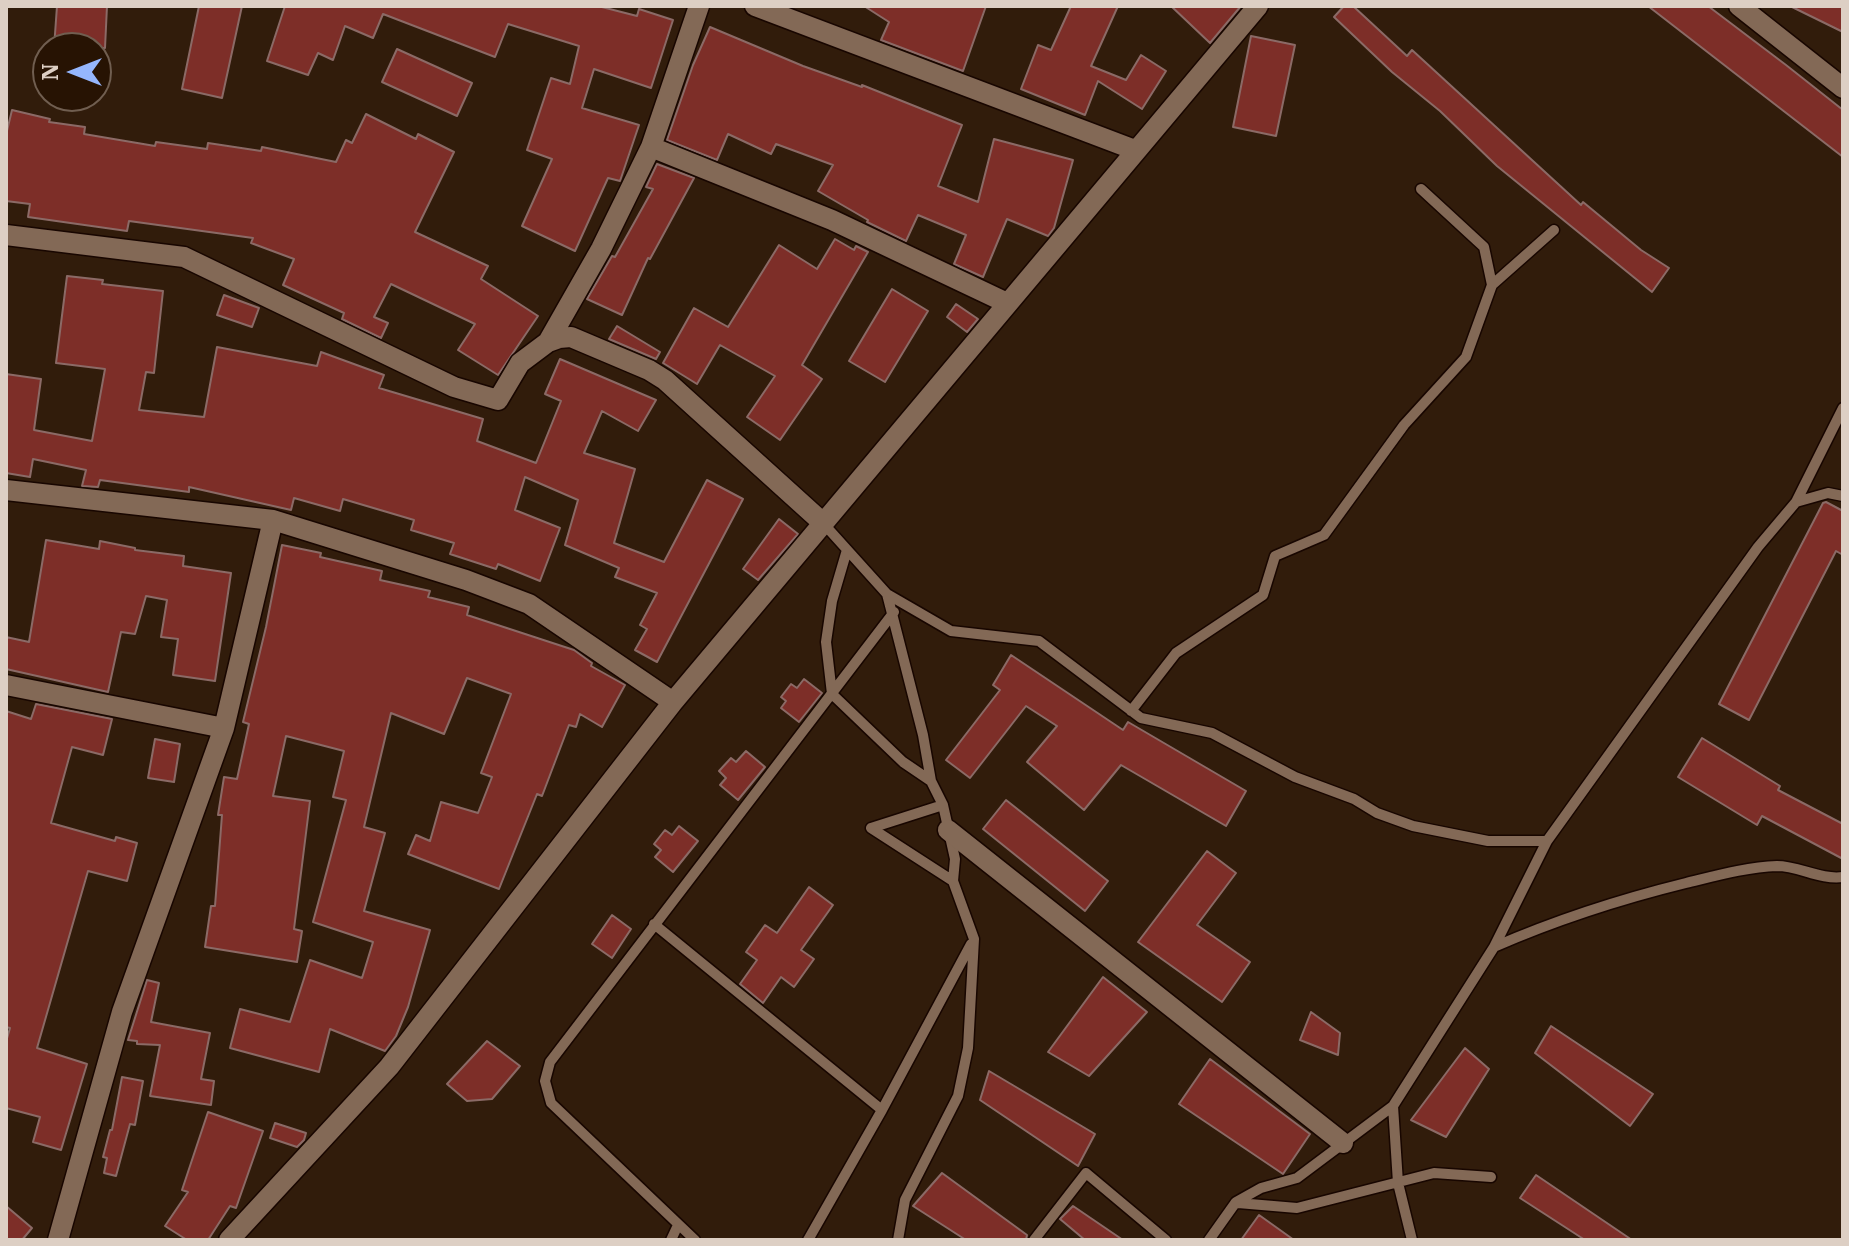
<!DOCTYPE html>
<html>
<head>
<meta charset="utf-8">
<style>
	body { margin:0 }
	#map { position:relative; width:1849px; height:1246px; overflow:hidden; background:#311c0b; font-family:"IBM Plex Serif",serif }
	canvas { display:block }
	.frame { position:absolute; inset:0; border:8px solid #ddcfc4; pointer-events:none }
	.north { position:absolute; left:32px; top:32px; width:80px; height:80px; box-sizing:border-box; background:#271303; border:2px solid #705e50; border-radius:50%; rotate:270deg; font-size:22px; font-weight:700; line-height:32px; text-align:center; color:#ddcfc4 }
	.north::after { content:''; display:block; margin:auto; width:28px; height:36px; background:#95b6fd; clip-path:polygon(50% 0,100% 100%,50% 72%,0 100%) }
</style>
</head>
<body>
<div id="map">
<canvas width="1849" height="1246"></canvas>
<div class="frame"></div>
<div class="north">N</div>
</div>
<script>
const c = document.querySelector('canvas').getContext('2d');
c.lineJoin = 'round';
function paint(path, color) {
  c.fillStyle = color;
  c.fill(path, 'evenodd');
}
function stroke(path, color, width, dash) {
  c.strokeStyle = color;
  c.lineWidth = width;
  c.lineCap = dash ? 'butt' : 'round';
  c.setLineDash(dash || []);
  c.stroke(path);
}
const building = new Path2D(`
	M 57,6 L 107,6 L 105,48 L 54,48 Z
	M 199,6 L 242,6 L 222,98 L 182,89 Z
	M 285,6 L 598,6 L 637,16 L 639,9 L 673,20 L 651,88 L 594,69 L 582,108 L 639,125 L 620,181 L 608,178 L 575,251 L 522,226 L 552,159 L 527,150 L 551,78 L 570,84 L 579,46 L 508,24 L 495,57 L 383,14 L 373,38 L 345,26 L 333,60 L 318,53 L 308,75 L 267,61 Z
	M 864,6 L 986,6 L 963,71 L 881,40 L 889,22 Z
	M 1071,6 L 1118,6 L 1091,66 L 1126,80 L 1141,55 L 1166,71 L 1142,109 L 1098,81 L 1085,115 L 1021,89 L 1038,45 L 1051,50 Z
	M 1171,6 L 1241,6 L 1210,43 Z
	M 1344,6 L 1353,6 L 1407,56 L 1412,50 L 1581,205 L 1583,202 L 1641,250 L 1669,268 L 1652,292 L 1497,166 L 1440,111 L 1392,72 L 1334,17 Z
	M 1648,6 L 1708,6 L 1786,65 L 1843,110 L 1843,157 Z
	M 1790,6 L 1843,6 L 1843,32 Z
	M 710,27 L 803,66 L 862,87 L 862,85 L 962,125 L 938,186 L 978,202 L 994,139 L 1073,160 L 1054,228 L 1048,236 L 1007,219 L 983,277 L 954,264 L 966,235 L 918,215 L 906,241 L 867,222 L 868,220 L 818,191 L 833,165 L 776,144 L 771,154 L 728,134 L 717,160 L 667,140 L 693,65 Z
	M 1251,36 L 1295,45 L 1276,136 L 1233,127 Z
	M 397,49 L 472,83 L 457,116 L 382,82 Z
	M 12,110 L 50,119 L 49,122 L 85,127 L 84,134 L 155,146 L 156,142 L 207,149 L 208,143 L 261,151 L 262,147 L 336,162 L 346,140 L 352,143 L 366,114 L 416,139 L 418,134 L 454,152 L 415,232 L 488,266 L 481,279 L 538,316 L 498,375 L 458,350 L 475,324 L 391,284 L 374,317 L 388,323 L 381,338 L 342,319 L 344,313 L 283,285 L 294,259 L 251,243 L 253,238 L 129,221 L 127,231 L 28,217 L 30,204 L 6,201 L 6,135 Z
	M 657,164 L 694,178 L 650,259 L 648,258 L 622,315 L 587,299 L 612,256 L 615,257 L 653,189 L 646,187 Z
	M 835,239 L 854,250 L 856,246 L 868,252 L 802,365 L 822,379 L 780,440 L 747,417 L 775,376 L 720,345 L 697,384 L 663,363 L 694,308 L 728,327 L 779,245 L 817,269 Z
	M 67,276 L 103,280 L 102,284 L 163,291 L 154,373 L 146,372 L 139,410 L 204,417 L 217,347 L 317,366 L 321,352 L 384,375 L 379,388 L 483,419 L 477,441 L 536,463 L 561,401 L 545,394 L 560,359 L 656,400 L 638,431 L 602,411 L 584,453 L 635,469 L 614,543 L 664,562 L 707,480 L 743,499 L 657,662 L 635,650 L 647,629 L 640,625 L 657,593 L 615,577 L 619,568 L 565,545 L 578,500 L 525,477 L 515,510 L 560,528 L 540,581 L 498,564 L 496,569 L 450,554 L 454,543 L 411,530 L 414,520 L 343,499 L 340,511 L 294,498 L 291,510 L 189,487 L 189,492 L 100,480 L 98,487 L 82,486 L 86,470 L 33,459 L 30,477 L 6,473 L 6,374 L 41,379 L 34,430 L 92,441 L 105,369 L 56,363 Z
	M 892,289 L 928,311 L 885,382 L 849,361 Z
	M 224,295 L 259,308 L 252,327 L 217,315 Z
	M 956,304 L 978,319 L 967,332 L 947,317 Z
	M 617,326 L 660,352 L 656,359 L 609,339 Z
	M 1826,502 L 1843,511 L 1843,555 L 1836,551 L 1749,720 L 1719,704 L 1823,503 Z
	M 779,519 L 798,534 L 758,580 L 743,569 Z
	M 46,540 L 99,549 L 100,541 L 135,548 L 135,550 L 184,556 L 183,566 L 231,573 L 215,681 L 173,675 L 178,639 L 161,637 L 167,600 L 146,596 L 135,634 L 121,632 L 108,692 L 6,669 L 6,637 L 29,642 Z
	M 282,545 L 321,553 L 320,557 L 382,571 L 380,580 L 430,591 L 428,597 L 469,607 L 467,615 L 574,650 L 592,663 L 591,666 L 625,685 L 602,727 L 580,714 L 576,727 L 569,725 L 542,796 L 537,794 L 499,889 L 408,854 L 416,835 L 430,841 L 441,802 L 478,813 L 492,777 L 481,773 L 511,694 L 467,678 L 444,734 L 391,713 L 364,827 L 385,833 L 364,911 L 430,930 L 408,1007 L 396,1036 L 385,1051 L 330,1029 L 319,1072 L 230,1048 L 240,1009 L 290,1022 L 310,960 L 362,978 L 373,942 L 313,922 L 346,800 L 333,797 L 344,751 L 286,736 L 273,796 L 310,801 L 294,929 L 302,931 L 297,962 L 205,947 L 211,906 L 215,906 L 222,815 L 218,815 L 224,777 L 237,779 L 249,724 L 243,722 L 266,627 Z
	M 1011,655 L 1123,730 L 1128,722 L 1246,791 L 1226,826 L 1121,765 L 1084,810 L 1027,762 L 1057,726 L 1026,706 L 970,778 L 946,760 L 1000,690 L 993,685 Z
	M 804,679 L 822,693 L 799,722 L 781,708 L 786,701 L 781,697 L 791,684 L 797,688 Z
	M 36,704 L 112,719 L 103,755 L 72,747 L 51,823 L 115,841 L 116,837 L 137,843 L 127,881 L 88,871 L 37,1048 L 87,1064 L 61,1150 L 33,1142 L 40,1117 L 6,1108 L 6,1042 L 10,1028 L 6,1027 L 6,711 L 31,719 Z
	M 1702,738 L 1780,786 L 1778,790 L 1843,824 L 1843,859 L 1762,816 L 1757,825 L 1678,777 Z
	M 155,739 L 180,744 L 174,782 L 148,778 Z
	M 746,751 L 765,767 L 738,800 L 720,785 L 726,778 L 719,771 L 731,758 L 736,762 Z
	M 1006,800 L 1108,881 L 1085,911 L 983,829 Z
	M 679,826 L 698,841 L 673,872 L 655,857 L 661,850 L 654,844 L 665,830 L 672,835 Z
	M 1207,851 L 1236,873 L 1197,925 L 1250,962 L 1222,1002 L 1138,942 Z
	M 809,887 L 833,905 L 801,950 L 814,959 L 794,987 L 781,977 L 763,1003 L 740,984 L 757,960 L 746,952 L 765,925 L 777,933 Z
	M 612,915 L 631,929 L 612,958 L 592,944 Z
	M 1103,977 L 1147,1012 L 1089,1076 L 1048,1052 Z
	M 147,980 L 159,983 L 151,1022 L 210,1033 L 201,1079 L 214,1081 L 211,1105 L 150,1096 L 160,1045 L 137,1044 L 137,1041 L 128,1040 Z
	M 1311,1012 L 1340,1033 L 1338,1055 L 1300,1040 Z
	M 1551,1026 L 1653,1094 L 1630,1126 L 1535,1053 Z
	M 487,1041 L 520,1066 L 492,1099 L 467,1101 L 447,1084 Z
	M 1465,1048 L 1489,1069 L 1446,1137 L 1411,1120 Z
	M 1210,1059 L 1310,1134 L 1283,1174 L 1179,1104 Z
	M 989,1071 L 1095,1134 L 1078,1166 L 980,1100 Z
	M 122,1077 L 143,1081 L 135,1125 L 130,1124 L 116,1176 L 104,1173 L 107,1158 L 103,1157 L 110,1130 L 112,1130 Z
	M 208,1112 L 263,1131 L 236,1208 L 230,1206 L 208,1240 L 187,1240 L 165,1226 L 188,1192 L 182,1190 Z
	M 275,1123 L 306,1133 L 304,1140 L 297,1147 L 270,1138 Z
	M 942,1173 L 1027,1235 L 1026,1240 L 966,1240 L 913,1206 Z
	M 1536,1175 L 1632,1240 L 1585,1240 L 1520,1198 Z
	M 6,1206 L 32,1228 L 22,1240 L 6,1240 Z
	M 1073,1206 L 1123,1240 L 1085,1240 L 1060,1219 Z
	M 1259,1215 L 1294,1240 L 1241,1240 Z`);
const service = new Path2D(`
	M 1421,189 L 1484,247 L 1492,285
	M 1796,502 L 1828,493 L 1843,496
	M 823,523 L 887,594 L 951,631 L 1039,641 L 1141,718 L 1212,733 L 1295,777 L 1354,799 L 1377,813 L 1413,826 L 1488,841 L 1547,841 L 1758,547 L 1796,502 L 1843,408
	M 847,550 L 832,601 L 826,642 L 832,694 L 903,762 L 931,781
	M 887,594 L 923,735 L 931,781 L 943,805 L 955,859 L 953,881 L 974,939 L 968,1048 L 958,1096 L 905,1200 L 898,1240
	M 1131,711 L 1176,653 L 1263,595 L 1275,556 L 1324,535 L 1404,425 L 1466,357 L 1492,285 L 1554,230
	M 871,828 L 953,881
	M 871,828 L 943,805
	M 654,924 L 882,1110
	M 1494,947 C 1556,920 1621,899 1686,883 C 1715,876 1747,867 1777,866 C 1799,866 1820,880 1843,877
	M 1393,1106 L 1398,1183 L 1412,1240
	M 1238,1203 L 1297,1208 L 1434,1173 L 1491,1177
	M 671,1240 L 678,1225
	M 695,1240 L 551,1103 L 545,1081 L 550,1062 L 894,612
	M 808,1240 L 882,1110 L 971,944
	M 1034,1240 L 1086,1173 L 1166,1240
	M 1209,1240 L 1236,1202 L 1261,1188 L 1297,1178 L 1393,1106 L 1494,947 L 1547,841`);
const minor = new Path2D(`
	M 755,6 L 1135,150
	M 1739,6 L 1843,88
	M 651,147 L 832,220 L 1007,303
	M 6,235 L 184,257 L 454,387 L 498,400 L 520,363 L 548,342 L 559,338 L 571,337 L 649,370 L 665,380 L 823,523
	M 548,342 L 601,249 L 651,147 L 699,6
	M 6,490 L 273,520 L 466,580 L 529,604 L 673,702
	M 6,685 L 224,728
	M 948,830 L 1343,1143
	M 58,1240 L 122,1012 L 224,728 L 273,520
	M 229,1240 L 389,1067 L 673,702 L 1258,6`);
paint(building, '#7d2e28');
stroke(building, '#8b6a66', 2);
stroke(service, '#180600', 13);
stroke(minor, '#180600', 23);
stroke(service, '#836956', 10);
stroke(minor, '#836956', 20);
</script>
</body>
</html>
